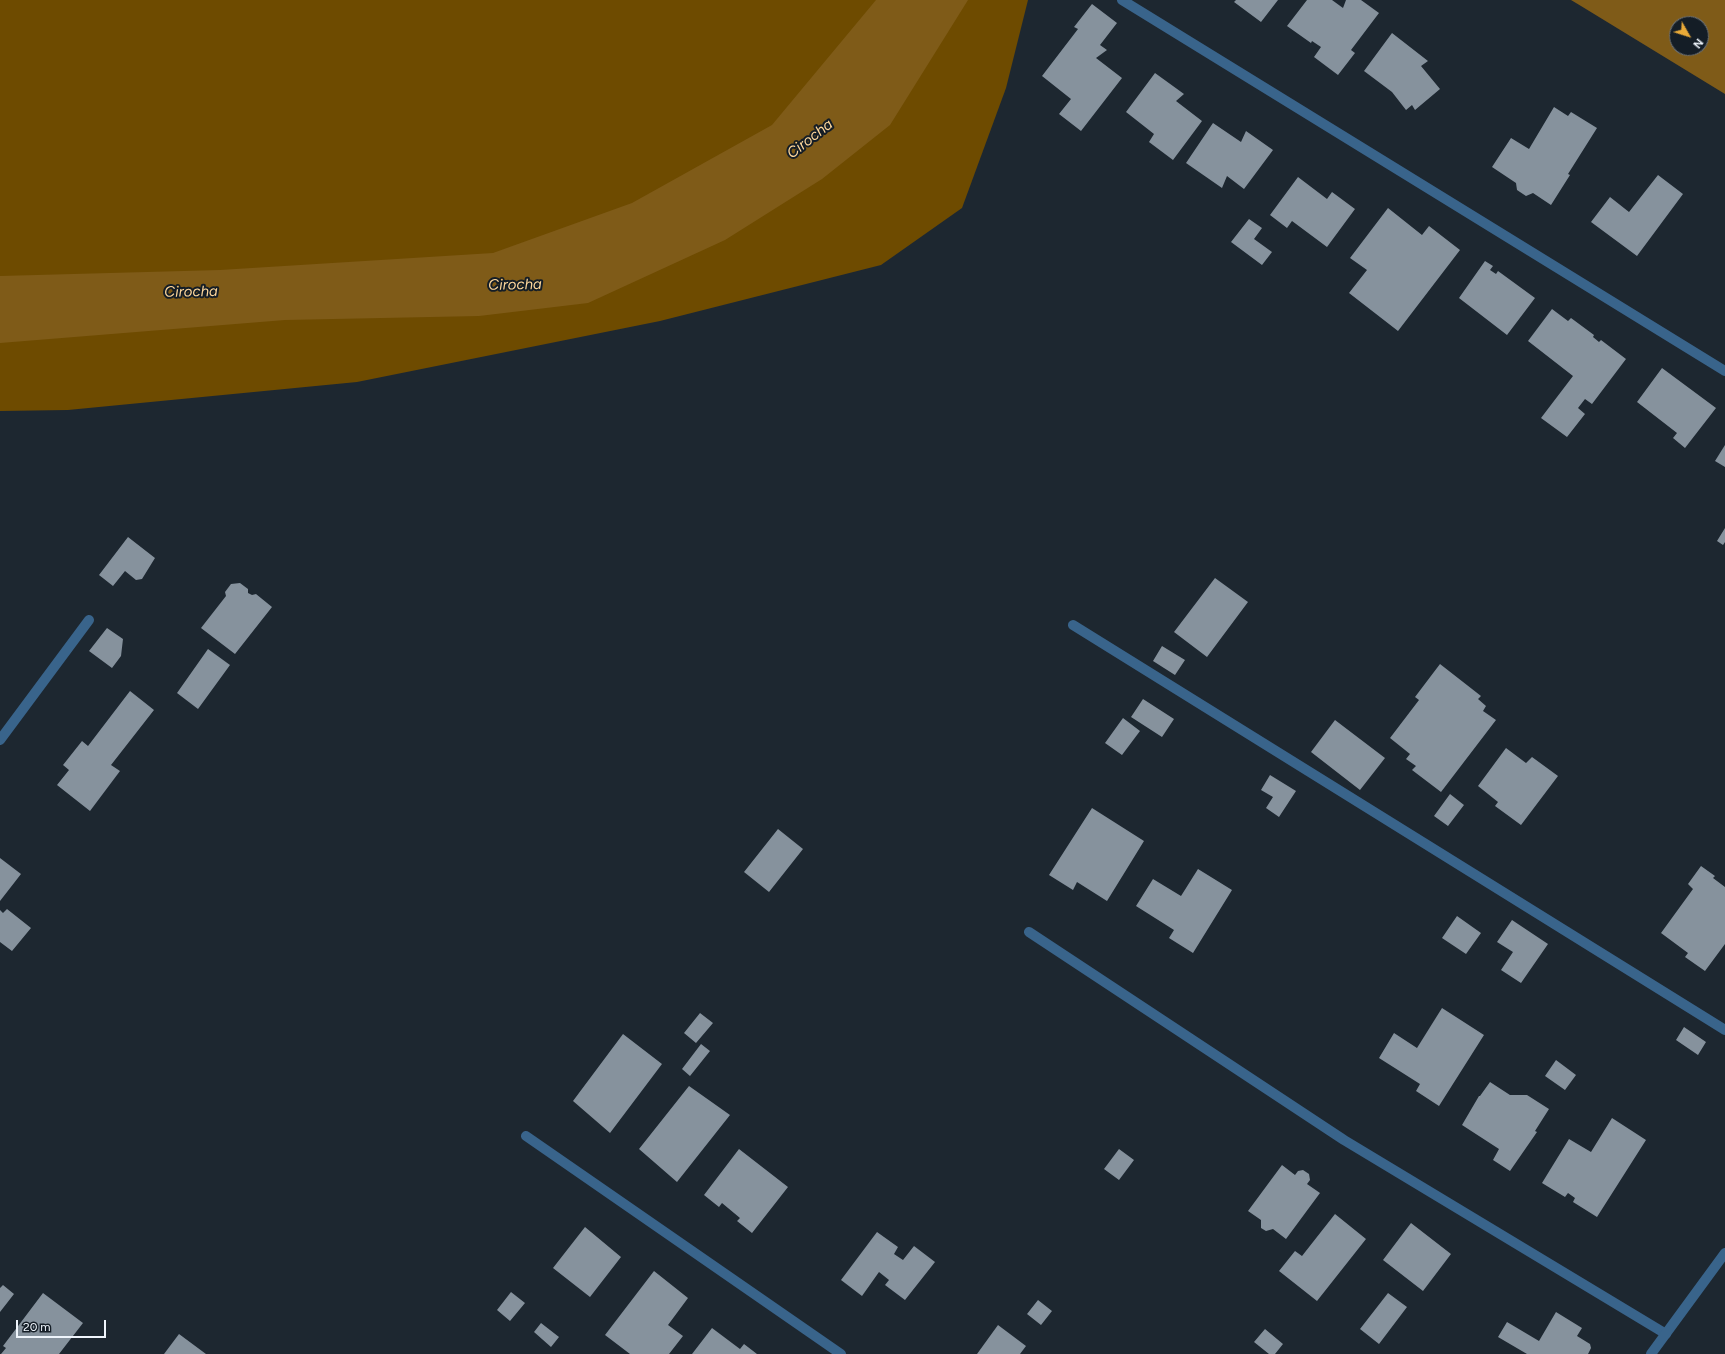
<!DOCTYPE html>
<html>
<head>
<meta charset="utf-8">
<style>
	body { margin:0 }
	#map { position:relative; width:1725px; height:1354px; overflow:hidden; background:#1d2730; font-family:Figtree,sans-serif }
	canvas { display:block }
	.north { position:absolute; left:1669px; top:16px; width:40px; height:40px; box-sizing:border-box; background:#141d26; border:1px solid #6c737c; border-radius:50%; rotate:129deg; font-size:11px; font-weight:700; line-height:16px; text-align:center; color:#eff5fc }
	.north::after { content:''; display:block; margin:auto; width:14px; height:18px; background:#e9aa38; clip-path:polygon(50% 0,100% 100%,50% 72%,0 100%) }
	.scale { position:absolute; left:16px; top:1320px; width:90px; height:18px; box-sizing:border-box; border:2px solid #eff5fc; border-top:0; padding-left:5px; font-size:12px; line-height:14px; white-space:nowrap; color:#eff5fc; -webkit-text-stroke:3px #141d26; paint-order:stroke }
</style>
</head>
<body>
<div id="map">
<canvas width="1725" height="1354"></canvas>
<div class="north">N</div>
<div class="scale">20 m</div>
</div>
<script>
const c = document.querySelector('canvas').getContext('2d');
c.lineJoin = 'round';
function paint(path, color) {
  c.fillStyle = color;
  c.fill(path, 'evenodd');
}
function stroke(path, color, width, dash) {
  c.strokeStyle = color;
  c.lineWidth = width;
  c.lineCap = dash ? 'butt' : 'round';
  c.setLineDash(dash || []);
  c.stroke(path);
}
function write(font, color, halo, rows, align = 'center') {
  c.font = font + ' Figtree,sans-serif';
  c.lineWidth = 4;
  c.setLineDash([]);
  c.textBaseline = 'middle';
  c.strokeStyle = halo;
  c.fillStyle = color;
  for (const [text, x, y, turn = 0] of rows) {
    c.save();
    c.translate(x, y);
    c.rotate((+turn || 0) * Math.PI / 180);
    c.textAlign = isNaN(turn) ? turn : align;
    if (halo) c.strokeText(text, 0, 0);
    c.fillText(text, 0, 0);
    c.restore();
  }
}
const forest = new Path2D(`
	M 0,0 L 1028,0 L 1006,88 L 962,208 L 881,265 L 660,321 L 357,382 L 68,410 L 0,411 Z`);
const water = new Path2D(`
	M 876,0 L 968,0 L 890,125 L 822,179 L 725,240 L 588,303 L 479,316 L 285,320 L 0,343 L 0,276 L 220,270 L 493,253 L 632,203 L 772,125 Z
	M 1571,0 L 1725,0 L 1725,94 L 1581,6 ZM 1677,24 L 1701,24 L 1701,48 L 1677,48 Z`);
const building = new Path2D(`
	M 1236,0 L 1278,0 L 1261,22 L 1234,2 Z
	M 1307,0 L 1332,0 L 1343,8 L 1346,0 L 1361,0 L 1379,13 L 1351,50 L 1355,53 L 1338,75 L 1314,57 L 1321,47 L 1312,41 L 1311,43 L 1287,26 Z
	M 1092,4 L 1117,23 L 1100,45 L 1107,50 L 1096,58 L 1122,78 L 1081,131 L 1059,114 L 1071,99 L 1042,76 L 1078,29 L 1074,27 Z
	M 1392,33 L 1428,61 L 1421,66 L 1440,89 L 1415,110 L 1412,105 L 1406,110 L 1392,92 L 1364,71 Z
	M 1155,73 L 1184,94 L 1176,101 L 1202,121 L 1173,160 L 1149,142 L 1154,134 L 1126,112 Z
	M 1554,107 L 1568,116 L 1571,112 L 1597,128 L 1568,174 L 1570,175 L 1551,205 L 1533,193 L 1526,196 L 1517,190 L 1516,183 L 1492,167 L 1511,138 L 1529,149 Z
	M 1213,123 L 1241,142 L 1246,131 L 1273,150 L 1244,189 L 1227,176 L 1222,188 L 1186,163 Z
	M 1658,175 L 1683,194 L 1637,256 L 1591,222 L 1610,197 L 1629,212 Z
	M 1298,177 L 1327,199 L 1332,192 L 1355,209 L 1327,247 L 1292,221 L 1287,228 L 1270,215 Z
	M 1388,208 L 1422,235 L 1429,226 L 1460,250 L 1398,331 L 1349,293 L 1367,270 L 1350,258 Z
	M 1249,219 L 1262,228 L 1254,239 L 1272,252 L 1262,265 L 1231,242 Z
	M 1485,261 L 1493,266 L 1490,270 L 1496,274 L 1498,271 L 1535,298 L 1507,335 L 1459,298 Z
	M 1552,309 L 1568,321 L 1571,318 L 1594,335 L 1593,337 L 1599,342 L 1601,340 L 1626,359 L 1592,404 L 1585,399 L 1578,408 L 1585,414 L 1567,437 L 1541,418 L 1573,376 L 1528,341 Z
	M 1662,368 L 1716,408 L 1685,448 L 1673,438 L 1677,433 L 1637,402 Z
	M 1725,445 L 1725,467 L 1715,461 Z
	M 1725,528 L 1725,542 L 1723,545 L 1717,541 Z
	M 128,537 L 155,558 L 142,579 L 136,580 L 125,571 L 113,586 L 99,575 Z
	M 1215,578 L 1248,602 L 1207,657 L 1174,632 Z
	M 240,583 L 248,589 L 248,593 L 252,595 L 256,594 L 272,607 L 235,654 L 201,628 L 226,596 L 225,592 L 231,584 Z
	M 107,628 L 123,639 L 121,656 L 112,668 L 89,651 Z
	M 1162,646 L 1185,660 L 1175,675 L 1153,661 Z
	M 208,649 L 230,665 L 198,709 L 177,693 Z
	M 1440,664 L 1481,696 L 1478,699 L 1486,706 L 1483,711 L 1496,720 L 1441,792 L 1412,770 L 1416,766 L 1406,759 L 1410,754 L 1390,738 L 1419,700 L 1415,697 Z
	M 130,691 L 154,710 L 111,765 L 120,771 L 90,811 L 57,785 L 69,770 L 63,765 L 82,741 L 88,746 Z
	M 1143,699 L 1174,719 L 1162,737 L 1131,717 Z
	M 1123,718 L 1140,731 L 1122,755 L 1105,743 Z
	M 1335,720 L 1385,758 L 1360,790 L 1311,752 Z
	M 1506,748 L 1526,763 L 1532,757 L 1558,776 L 1521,825 L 1495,806 L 1498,802 L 1478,786 Z
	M 1270,775 L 1296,791 L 1279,817 L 1266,808 L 1273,797 L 1261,790 Z
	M 1450,794 L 1464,805 L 1448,826 L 1434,816 Z
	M 1092,808 L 1144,841 L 1107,901 L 1077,882 L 1073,890 L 1049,875 Z
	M 778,829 L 803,849 L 769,892 L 744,872 Z
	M 0,858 L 21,874 L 0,901 Z
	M 1701,866 L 1715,876 L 1713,878 L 1725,887 L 1725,944 L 1705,971 L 1685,957 L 1688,953 L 1661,933 L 1693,889 L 1688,884 Z
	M 1198,869 L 1232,890 L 1193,953 L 1169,938 L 1174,930 L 1136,906 L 1153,879 L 1181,896 Z
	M 7,909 L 31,928 L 12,951 L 0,942 L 0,910 L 3,913 Z
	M 1457,916 L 1481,933 L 1466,954 L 1442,938 Z
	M 1512,920 L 1548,944 L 1521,983 L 1501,970 L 1513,952 L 1497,942 Z
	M 1442,1008 L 1484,1035 L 1439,1106 L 1416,1091 L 1420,1084 L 1379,1058 L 1394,1033 L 1417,1048 Z
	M 700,1013 L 713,1023 L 696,1043 L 684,1033 Z
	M 1684,1027 L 1706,1042 L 1698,1055 L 1676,1040 Z
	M 623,1034 L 662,1064 L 610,1133 L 573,1101 Z
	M 701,1044 L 710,1051 L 690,1076 L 682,1069 Z
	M 1556,1060 L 1576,1075 L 1565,1090 L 1545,1076 Z
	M 1490,1082 L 1510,1095 L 1527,1095 L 1549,1109 L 1535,1131 L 1537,1132 L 1510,1171 L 1493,1160 L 1499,1149 L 1462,1125 L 1479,1096 L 1480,1096 Z
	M 689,1086 L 730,1115 L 677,1182 L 639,1149 Z
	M 1612,1118 L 1646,1140 L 1597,1217 L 1573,1202 L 1575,1198 L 1568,1193 L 1565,1197 L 1542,1183 L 1569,1139 L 1591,1152 Z
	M 739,1149 L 788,1187 L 752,1233 L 737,1221 L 740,1218 L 722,1203 L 719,1207 L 704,1195 Z
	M 1119,1149 L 1134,1160 L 1119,1180 L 1104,1169 Z
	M 1282,1165 L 1295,1175 L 1298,1171 L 1303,1170 L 1309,1174 L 1310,1180 L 1307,1184 L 1320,1193 L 1286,1239 L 1273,1229 L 1266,1231 L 1261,1228 L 1261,1220 L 1248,1211 Z
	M 1335,1214 L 1366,1239 L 1317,1301 L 1279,1271 L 1295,1251 L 1302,1256 Z
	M 1411,1223 L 1451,1254 L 1423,1291 L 1383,1260 Z
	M 585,1227 L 621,1257 L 590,1297 L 553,1268 Z
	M 877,1232 L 898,1247 L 894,1254 L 903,1260 L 914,1246 L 935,1262 L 905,1300 L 885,1285 L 889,1280 L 879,1272 L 862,1296 L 841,1280 Z
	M 654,1271 L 688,1298 L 668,1325 L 683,1336 L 669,1354 L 630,1354 L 605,1335 Z
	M 3,1285 L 14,1294 L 0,1312 L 0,1288 Z
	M 511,1292 L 525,1303 L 510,1321 L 497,1310 Z
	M 43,1293 L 83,1323 L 59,1354 L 1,1354 L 6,1348 L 3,1346 Z
	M 1388,1293 L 1407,1307 L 1379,1344 L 1360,1329 Z
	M 1038,1300 L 1052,1311 L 1041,1325 L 1027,1314 Z
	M 1556,1312 L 1582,1328 L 1577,1336 L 1590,1344 L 1591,1348 L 1588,1354 L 1527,1354 L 1498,1337 L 1507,1322 L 1539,1341 Z
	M 541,1323 L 559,1337 L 551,1347 L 534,1332 Z
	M 998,1325 L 1026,1346 L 1020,1354 L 977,1354 Z
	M 712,1328 L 740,1349 L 744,1344 L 757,1354 L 692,1354 Z
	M 1265,1329 L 1283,1344 L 1275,1354 L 1269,1354 L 1254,1342 Z
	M 179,1334 L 206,1354 L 164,1354 Z`);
const minor = new Path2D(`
	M 1122,0 L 1725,371
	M 1073,625 L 1725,1030
	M 0,740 L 89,620
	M 1029,932 L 1344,1140 L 1666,1334
	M 526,1136 L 841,1354`);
const tertiary = new Path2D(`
	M 1651,1354 L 1725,1253`);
const waterNames = [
	["Cirocha",810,139,-38],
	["Cirocha",515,285,-1],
	["Cirocha",191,292,-1]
];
paint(forest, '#6e4b00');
paint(water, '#7f5b18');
paint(building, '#86929d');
stroke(minor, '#39648b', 10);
stroke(tertiary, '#39648b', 10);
write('italic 15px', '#fed79b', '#141d26', waterNames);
</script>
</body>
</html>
